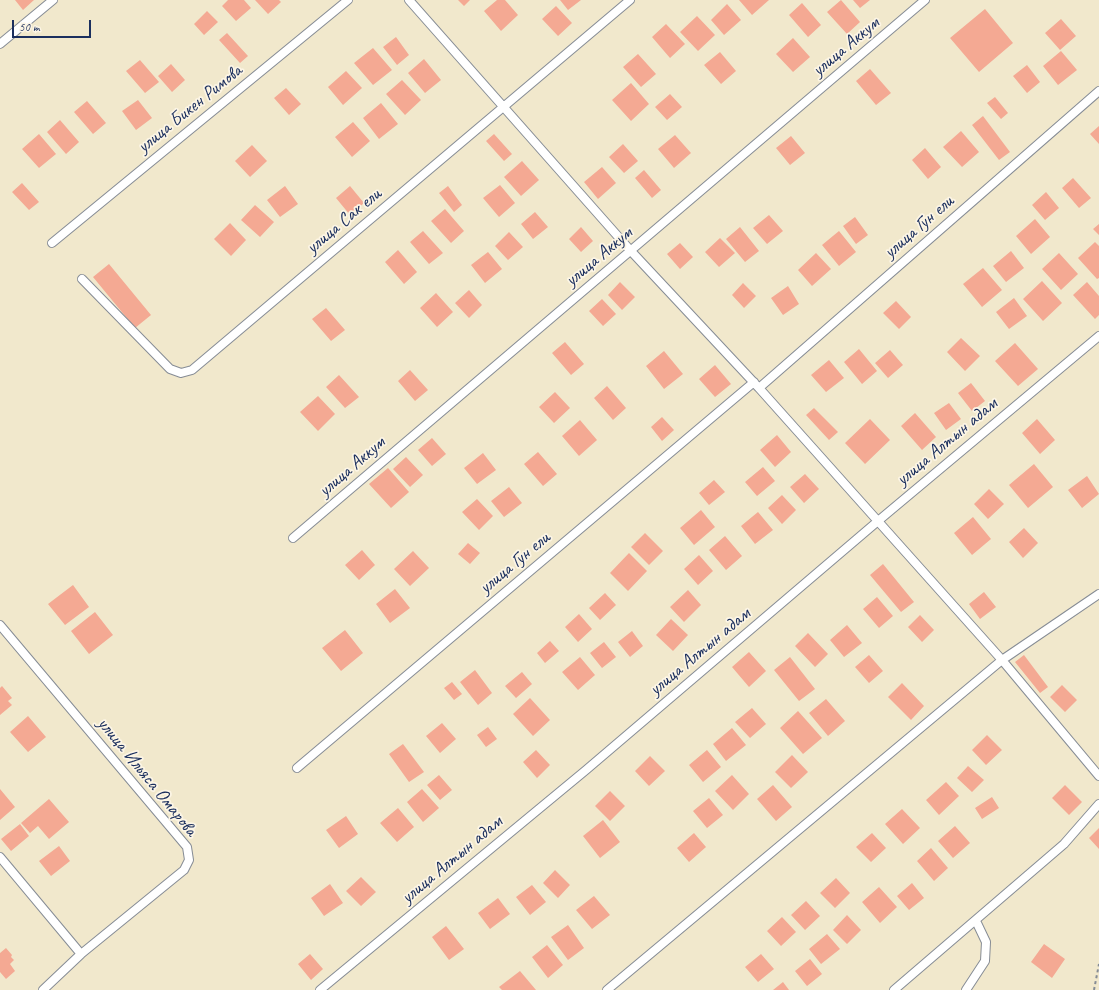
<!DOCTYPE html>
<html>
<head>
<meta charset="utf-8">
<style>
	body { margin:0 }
	#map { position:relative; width:1099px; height:990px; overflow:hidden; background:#f1e8cc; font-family:Caveat,sans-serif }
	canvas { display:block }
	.scale { position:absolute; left:12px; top:20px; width:79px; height:18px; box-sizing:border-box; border:2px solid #1b2f5e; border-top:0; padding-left:5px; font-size:12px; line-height:14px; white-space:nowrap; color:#1b2f5e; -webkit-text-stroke:3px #fcf5e5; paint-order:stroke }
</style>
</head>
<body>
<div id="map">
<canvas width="1099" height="990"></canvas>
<div class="scale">50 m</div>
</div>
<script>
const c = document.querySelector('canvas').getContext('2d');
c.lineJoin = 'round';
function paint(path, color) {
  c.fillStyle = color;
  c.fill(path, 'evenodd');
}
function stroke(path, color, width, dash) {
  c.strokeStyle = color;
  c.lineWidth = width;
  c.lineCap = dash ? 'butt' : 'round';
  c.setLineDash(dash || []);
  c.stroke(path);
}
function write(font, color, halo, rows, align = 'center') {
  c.font = font + ' Caveat,sans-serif';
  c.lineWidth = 3.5;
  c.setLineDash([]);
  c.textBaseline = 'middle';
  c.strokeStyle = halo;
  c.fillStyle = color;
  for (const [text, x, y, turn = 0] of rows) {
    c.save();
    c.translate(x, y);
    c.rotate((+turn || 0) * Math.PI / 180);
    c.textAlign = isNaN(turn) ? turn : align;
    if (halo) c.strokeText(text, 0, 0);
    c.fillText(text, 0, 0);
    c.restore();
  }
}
const building = new Path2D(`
	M 15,0 L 34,0 L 23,10 Z
	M 228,0 L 244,0 L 251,8 L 236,21 L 222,6 Z
	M 255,0 L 279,0 L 281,2 L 268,14 Z
	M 458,0 L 470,0 L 464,6 Z
	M 497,0 L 505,0 L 518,15 L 501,31 L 484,11 Z
	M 560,0 L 581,0 L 568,10 Z
	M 739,0 L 769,0 L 752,15 Z
	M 841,0 L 860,22 L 847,34 L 827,12 Z
	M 853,0 L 870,0 L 860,8 Z
	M 802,3 L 821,25 L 808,37 L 789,15 Z
	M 727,4 L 741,20 L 724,35 L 711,20 Z
	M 556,6 L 572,23 L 558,36 L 542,19 Z
	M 985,9 L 1013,43 L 979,72 L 950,38 Z
	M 207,11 L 218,22 L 204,35 L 194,24 Z
	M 697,16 L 715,35 L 698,51 L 680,32 Z
	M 1061,19 L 1076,36 L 1060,50 L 1045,33 Z
	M 666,24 L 685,44 L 670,58 L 652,37 Z
	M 227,33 L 248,56 L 240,63 L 219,40 Z
	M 396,37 L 409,55 L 397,65 L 383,47 Z
	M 793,38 L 810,57 L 793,72 L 776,54 Z
	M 373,48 L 392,70 L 373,85 L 354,63 Z
	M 1061,51 L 1077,70 L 1058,85 L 1043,66 Z
	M 720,52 L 736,71 L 721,84 L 704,65 Z
	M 638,54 L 656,74 L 641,87 L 623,67 Z
	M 424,59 L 441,80 L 425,93 L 408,73 Z
	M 140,60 L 159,82 L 145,93 L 126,71 Z
	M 171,64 L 185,80 L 172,92 L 158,76 Z
	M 1027,65 L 1040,82 L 1027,93 L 1013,76 Z
	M 870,69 L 891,93 L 876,105 L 856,81 Z
	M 346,71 L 362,88 L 343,105 L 328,87 Z
	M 402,80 L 421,100 L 405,115 L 386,94 Z
	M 631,83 L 649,104 L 631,121 L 612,100 Z
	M 286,88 L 301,104 L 289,115 L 274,98 Z
	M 670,94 L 682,107 L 667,120 L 655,107 Z
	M 995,97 L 1008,113 L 1001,119 L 987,103 Z
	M 138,100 L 152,118 L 136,130 L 122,111 Z
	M 87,101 L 106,123 L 93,134 L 74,112 Z
	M 381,103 L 398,124 L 379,139 L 363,118 Z
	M 983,116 L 1010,152 L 999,160 L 972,125 Z
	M 60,120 L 79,142 L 66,154 L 47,132 Z
	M 353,122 L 370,141 L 352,157 L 335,137 Z
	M 1099,126 L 1099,144 L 1090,134 Z
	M 961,131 L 979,152 L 962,167 L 943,147 Z
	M 39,134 L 56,154 L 39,168 L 22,149 Z
	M 494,134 L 512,154 L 504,161 L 486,141 Z
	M 675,135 L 691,153 L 674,168 L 658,149 Z
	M 791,136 L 805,153 L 790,165 L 776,148 Z
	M 623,144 L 638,161 L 624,173 L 609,157 Z
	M 252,145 L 267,161 L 250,177 L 235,161 Z
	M 925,148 L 941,167 L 928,179 L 912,160 Z
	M 522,161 L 539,180 L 521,196 L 504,177 Z
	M 602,167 L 616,183 L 598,199 L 584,182 Z
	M 644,170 L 661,190 L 652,198 L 635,178 Z
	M 1073,178 L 1091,198 L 1079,208 L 1062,188 Z
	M 22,183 L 39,202 L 29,210 L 12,192 Z
	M 500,185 L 515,203 L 499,217 L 483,198 Z
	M 285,186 L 298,204 L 280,217 L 267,200 Z
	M 350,186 L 364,203 L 350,215 L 336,198 Z
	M 448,186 L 462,205 L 454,212 L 439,193 Z
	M 1046,192 L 1059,208 L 1045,220 L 1032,205 Z
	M 255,205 L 274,222 L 260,237 L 241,220 Z
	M 445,209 L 464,231 L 451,243 L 431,221 Z
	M 535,212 L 548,227 L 533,239 L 521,224 Z
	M 769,215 L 783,231 L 767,244 L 753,228 Z
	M 855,217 L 868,235 L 856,244 L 843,226 Z
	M 1035,219 L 1050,237 L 1031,254 L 1016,236 Z
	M 230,223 L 246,240 L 231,256 L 214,239 Z
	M 1099,224 L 1099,235 L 1093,229 Z
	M 581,227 L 593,241 L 581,252 L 569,239 Z
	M 740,227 L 759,251 L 745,262 L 726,239 Z
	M 423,231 L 443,253 L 429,264 L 410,242 Z
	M 839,231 L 856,252 L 839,266 L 822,245 Z
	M 509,232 L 523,247 L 508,260 L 495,246 Z
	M 720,238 L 735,253 L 719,267 L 705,252 Z
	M 1095,242 L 1099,246 L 1099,278 L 1097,279 L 1078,258 Z
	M 680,243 L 693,257 L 680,269 L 667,254 Z
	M 398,250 L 417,272 L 404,284 L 385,262 Z
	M 1011,251 L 1024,268 L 1006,282 L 993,266 Z
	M 488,252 L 502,269 L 485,283 L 471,265 Z
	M 816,253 L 831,269 L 812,286 L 798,270 Z
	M 1059,253 L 1078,274 L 1061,290 L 1042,269 Z
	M 109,264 L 151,315 L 135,328 L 93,277 Z
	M 983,268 L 1002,290 L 982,307 L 963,284 Z
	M 1042,281 L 1062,303 L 1043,321 L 1023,299 Z
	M 620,282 L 635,297 L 622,310 L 608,295 Z
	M 1087,282 L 1099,296 L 1099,315 L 1095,319 L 1073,295 Z
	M 743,283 L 756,296 L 744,308 L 732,295 Z
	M 788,286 L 799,304 L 783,315 L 771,298 Z
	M 469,290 L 482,305 L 469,318 L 455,303 Z
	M 436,293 L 453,312 L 437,327 L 420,308 Z
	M 1014,298 L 1027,316 L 1009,329 L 996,312 Z
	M 602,299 L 616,314 L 603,326 L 589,311 Z
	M 896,301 L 911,317 L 899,329 L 883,313 Z
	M 326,308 L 345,330 L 331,341 L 312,319 Z
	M 961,338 L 980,356 L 965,371 L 947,352 Z
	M 565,342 L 584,364 L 571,375 L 552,353 Z
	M 1015,343 L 1038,369 L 1018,386 L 995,361 Z
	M 859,349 L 877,371 L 862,384 L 844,362 Z
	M 890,350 L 903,365 L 888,378 L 875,363 Z
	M 664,351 L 683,374 L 664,389 L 646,366 Z
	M 829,360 L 844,378 L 826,392 L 811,375 Z
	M 715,365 L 731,384 L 715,397 L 699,379 Z
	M 410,370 L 428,390 L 415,401 L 398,381 Z
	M 339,375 L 359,397 L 345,408 L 326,387 Z
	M 971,383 L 985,401 L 972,411 L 958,393 Z
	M 607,386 L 626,408 L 613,420 L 594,398 Z
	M 555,392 L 570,408 L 554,423 L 539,407 Z
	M 318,396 L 335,414 L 318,431 L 300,412 Z
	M 949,403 L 961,419 L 946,430 L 934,413 Z
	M 814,408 L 838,432 L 829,440 L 806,415 Z
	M 915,413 L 936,437 L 922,450 L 901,426 Z
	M 662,417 L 674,430 L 662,441 L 651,427 Z
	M 870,419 L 890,440 L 865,464 L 845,443 Z
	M 1037,419 L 1055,440 L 1040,454 L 1022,433 Z
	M 580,420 L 597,440 L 579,456 L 562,436 Z
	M 777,435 L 791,452 L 775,467 L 760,450 Z
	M 432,438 L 446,454 L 432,466 L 418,450 Z
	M 538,452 L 557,474 L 543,486 L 524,464 Z
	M 483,453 L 496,470 L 477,484 L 464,468 Z
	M 406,457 L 423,475 L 410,487 L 393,469 Z
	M 1034,464 L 1053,487 L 1028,508 L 1009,485 Z
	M 763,467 L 775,481 L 757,496 L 745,482 Z
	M 388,468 L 409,492 L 391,508 L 369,484 Z
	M 805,474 L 819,489 L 804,503 L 790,487 Z
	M 1087,476 L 1099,494 L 1082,508 L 1068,490 Z
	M 714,480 L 725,492 L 709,505 L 699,493 Z
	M 509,487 L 522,503 L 504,517 L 491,501 Z
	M 989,489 L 1004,504 L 988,519 L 974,504 Z
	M 782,495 L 796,510 L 782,524 L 768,508 Z
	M 477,499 L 493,516 L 479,530 L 462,512 Z
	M 701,510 L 715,527 L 694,545 L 680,528 Z
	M 758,512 L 773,530 L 755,544 L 741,526 Z
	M 973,517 L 991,539 L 972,555 L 954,533 Z
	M 1024,528 L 1038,543 L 1023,558 L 1009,542 Z
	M 645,533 L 663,551 L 649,565 L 631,547 Z
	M 725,536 L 742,556 L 726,570 L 709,550 Z
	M 468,543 L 480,553 L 470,564 L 458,554 Z
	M 362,550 L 375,565 L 359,580 L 345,565 Z
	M 413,551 L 429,568 L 410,586 L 394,569 Z
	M 629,553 L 647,571 L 628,591 L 610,573 Z
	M 699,555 L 713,571 L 698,585 L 684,569 Z
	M 883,564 L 914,602 L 901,612 L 870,575 Z
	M 73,585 L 89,607 L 65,625 L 48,604 Z
	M 395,589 L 410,608 L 390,623 L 376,604 Z
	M 688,590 L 701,605 L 684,622 L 670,607 Z
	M 984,592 L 996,607 L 980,619 L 969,604 Z
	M 605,593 L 616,605 L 600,620 L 589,608 Z
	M 877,597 L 893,616 L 879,628 L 863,609 Z
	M 95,612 L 113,635 L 89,654 L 71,631 Z
	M 579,614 L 592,629 L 578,642 L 565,627 Z
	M 920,615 L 934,630 L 922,642 L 908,627 Z
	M 671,619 L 688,635 L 673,651 L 656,635 Z
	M 847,625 L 862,643 L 844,657 L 830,640 Z
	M 345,630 L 363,653 L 341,671 L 322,648 Z
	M 632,631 L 643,646 L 630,657 L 618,642 Z
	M 808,633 L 828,654 L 815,667 L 795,646 Z
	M 550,641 L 559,651 L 545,663 L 537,653 Z
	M 604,642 L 616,657 L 602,668 L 590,653 Z
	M 749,652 L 766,671 L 749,687 L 732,667 Z
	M 869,655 L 883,671 L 869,683 L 855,667 Z
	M 1024,655 L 1048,687 L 1040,693 L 1015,662 Z
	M 580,657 L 595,675 L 578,690 L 562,672 Z
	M 790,657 L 815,689 L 799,701 L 774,670 Z
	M 475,670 L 492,693 L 478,705 L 460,682 Z
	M 522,672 L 532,684 L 516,698 L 505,686 Z
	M 452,682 L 462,694 L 454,700 L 444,688 Z
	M 902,683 L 924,706 L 911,720 L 888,697 Z
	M 1062,685 L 1077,700 L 1065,712 L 1050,697 Z
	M 2,686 L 12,698 L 8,701 L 12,705 L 0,715 L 0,688 Z
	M 530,698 L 550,720 L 533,736 L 513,714 Z
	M 826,699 L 845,721 L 828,736 L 809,713 Z
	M 752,708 L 766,724 L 750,738 L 735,722 Z
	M 798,711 L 822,738 L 803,754 L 780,728 Z
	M 28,716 L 46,737 L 28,752 L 10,732 Z
	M 442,723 L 456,739 L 440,753 L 426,736 Z
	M 488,727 L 497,739 L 486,747 L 477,735 Z
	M 732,728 L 746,745 L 726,761 L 713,744 Z
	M 987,735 L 1002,750 L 986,765 L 972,750 Z
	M 403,744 L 424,772 L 409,782 L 389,754 Z
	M 536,750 L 550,765 L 537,778 L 523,762 Z
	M 707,750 L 721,767 L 703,782 L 689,765 Z
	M 792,755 L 808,772 L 791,788 L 775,772 Z
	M 650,756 L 665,771 L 649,786 L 635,771 Z
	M 968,766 L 984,780 L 972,792 L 957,778 Z
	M 439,775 L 452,790 L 440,800 L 427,785 Z
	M 732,775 L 749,794 L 733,810 L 715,791 Z
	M 946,782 L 959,796 L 939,815 L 926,800 Z
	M 773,785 L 792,807 L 776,821 L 757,799 Z
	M 1065,785 L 1082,802 L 1069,815 L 1052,798 Z
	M 0,789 L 15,807 L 0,820 Z
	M 422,789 L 439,808 L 423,822 L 407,802 Z
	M 610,791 L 625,806 L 610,821 L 595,806 Z
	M 992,797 L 999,808 L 982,819 L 975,808 Z
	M 709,798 L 723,815 L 707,828 L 693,811 Z
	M 49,799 L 69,822 L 49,839 L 38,826 L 30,833 L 21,823 Z
	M 398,808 L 414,827 L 397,842 L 380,823 Z
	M 902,809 L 920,828 L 903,844 L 885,824 Z
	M 346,816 L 358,834 L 339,848 L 326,830 Z
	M 603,820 L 620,842 L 600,858 L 583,836 Z
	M 20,824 L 29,836 L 11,851 L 1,839 Z
	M 955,826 L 970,843 L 953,858 L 938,841 Z
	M 1099,828 L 1099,849 L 1089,838 Z
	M 694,833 L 706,847 L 689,862 L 677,848 Z
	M 872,833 L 886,848 L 871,862 L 856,847 Z
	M 59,846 L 70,861 L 51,876 L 39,861 Z
	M 931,848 L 948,868 L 934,881 L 917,861 Z
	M 555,870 L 570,885 L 558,898 L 543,883 Z
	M 361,877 L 376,892 L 361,906 L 346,891 Z
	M 836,878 L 850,893 L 835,908 L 820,893 Z
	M 912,883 L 924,898 L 909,910 L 897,896 Z
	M 330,884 L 343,903 L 324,916 L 311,898 Z
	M 532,885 L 546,902 L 530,915 L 516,897 Z
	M 879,887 L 897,907 L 880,923 L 862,902 Z
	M 594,896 L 610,915 L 592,929 L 576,910 Z
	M 498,898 L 510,914 L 490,929 L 478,913 Z
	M 806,901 L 820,916 L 805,930 L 791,915 Z
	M 847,915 L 861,930 L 847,944 L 833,930 Z
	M 782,917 L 796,932 L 781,946 L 767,931 Z
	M 568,925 L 584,948 L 568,960 L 551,937 Z
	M 446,926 L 464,949 L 449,960 L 432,937 Z
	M 827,934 L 840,949 L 821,964 L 809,949 Z
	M 1044,944 L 1065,959 L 1052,978 L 1031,962 Z
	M 547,945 L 563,965 L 548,978 L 532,957 Z
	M 6,948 L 12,955 L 11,957 L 14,960 L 10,964 L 15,971 L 6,979 L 0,972 L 0,953 Z
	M 310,954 L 323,969 L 311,980 L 298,964 Z
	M 761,954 L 774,969 L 758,982 L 745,967 Z
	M 810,959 L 822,974 L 807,986 L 795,971 Z
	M 520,971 L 536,990 L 502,990 L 499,987 Z
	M 783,982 L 789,990 L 773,990 Z`);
const path = new Path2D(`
	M 1094,990 L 1099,964`);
const minor = new Path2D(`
	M 409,0 L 630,250 L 759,388 L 1002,660 L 1099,776
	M 0,44 L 53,0
	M 52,243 L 348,0
	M 82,279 L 170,369 L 181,373 L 192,370 L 630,0
	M 759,388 L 1099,91
	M 293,538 L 925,0
	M 0,625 L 187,847 L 189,860 L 184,870 L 81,954
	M 297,768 L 754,382
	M 0,857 L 81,954 L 43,990
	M 320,990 L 586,770 L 878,521 L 1099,336
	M 607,990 L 1002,660 L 1099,594
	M 894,990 L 1064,844 L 1099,804
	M 966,990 L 985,961 L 986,942 L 976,921`);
const streetNames = [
	["улица Аккум",846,47,-40],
	["улица Бикен Римова",190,109,-39],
	["улица Сак ели",344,221,-40],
	["улица Гун ели",919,227,-41],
	["улица Аккум",599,257,-40],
	["улица Алтын адам",947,442,-40],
	["улица Аккум",352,467,-41],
	["улица Гун ели",515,563,-40],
	["улица Алтын адам",700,652,-40],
	["улица Ильяса Омарова",147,777,51],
	["улица Алтын адам",452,860,-40]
];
paint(building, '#f4a993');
stroke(minor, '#868c95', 10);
stroke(path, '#868c95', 2, [3, 3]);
stroke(minor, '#fff', 8);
write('19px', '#1b2f5e', '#fcf5e5', streetNames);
</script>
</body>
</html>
